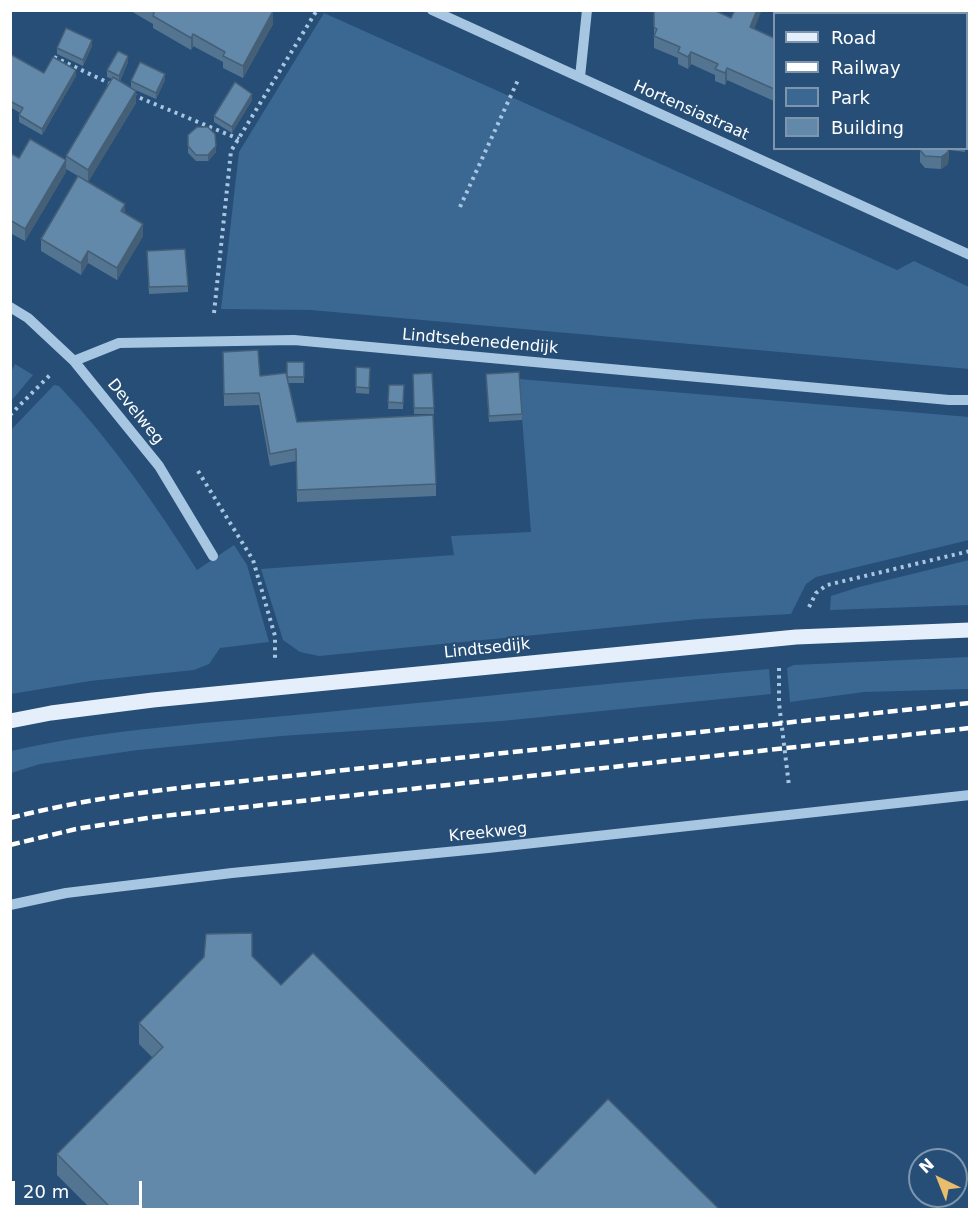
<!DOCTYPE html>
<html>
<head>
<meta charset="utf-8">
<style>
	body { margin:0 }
	#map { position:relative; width:980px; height:1220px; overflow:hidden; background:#264e76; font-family:"DejaVu Sans",sans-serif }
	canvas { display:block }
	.frame { position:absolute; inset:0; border:12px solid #fff; pointer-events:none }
	.legend { position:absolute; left:773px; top:12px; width:195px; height:138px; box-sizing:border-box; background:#264e76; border:2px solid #7d95ad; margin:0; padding:8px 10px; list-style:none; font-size:18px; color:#fff }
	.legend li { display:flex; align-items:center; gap:12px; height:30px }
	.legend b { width:30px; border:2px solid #7d95ad }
	.north { position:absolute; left:908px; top:1148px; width:60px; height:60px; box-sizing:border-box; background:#264e76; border:2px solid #7d95ad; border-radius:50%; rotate:317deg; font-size:16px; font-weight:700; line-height:24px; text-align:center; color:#fff }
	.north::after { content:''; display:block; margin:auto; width:21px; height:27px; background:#eabd6c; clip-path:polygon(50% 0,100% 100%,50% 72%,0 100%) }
	.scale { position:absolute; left:12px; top:1181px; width:130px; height:27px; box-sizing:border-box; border:3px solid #fff; border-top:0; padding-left:8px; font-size:18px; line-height:21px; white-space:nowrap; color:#fff; -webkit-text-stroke:4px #264e76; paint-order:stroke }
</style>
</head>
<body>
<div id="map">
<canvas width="980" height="1220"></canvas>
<div class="frame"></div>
<ul class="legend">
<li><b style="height:8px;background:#e5effb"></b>Road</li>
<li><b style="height:8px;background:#fff"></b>Railway</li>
<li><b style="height:16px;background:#3a6893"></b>Park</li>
<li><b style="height:16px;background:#6288aa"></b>Building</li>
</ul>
<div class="north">N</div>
<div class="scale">20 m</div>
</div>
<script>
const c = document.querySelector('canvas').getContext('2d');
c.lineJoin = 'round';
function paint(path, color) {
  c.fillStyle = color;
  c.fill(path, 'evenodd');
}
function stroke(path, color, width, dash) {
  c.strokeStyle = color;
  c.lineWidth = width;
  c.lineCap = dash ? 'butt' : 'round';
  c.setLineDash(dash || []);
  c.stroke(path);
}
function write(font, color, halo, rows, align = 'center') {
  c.font = font + ' "DejaVu Sans",sans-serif';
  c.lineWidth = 4.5;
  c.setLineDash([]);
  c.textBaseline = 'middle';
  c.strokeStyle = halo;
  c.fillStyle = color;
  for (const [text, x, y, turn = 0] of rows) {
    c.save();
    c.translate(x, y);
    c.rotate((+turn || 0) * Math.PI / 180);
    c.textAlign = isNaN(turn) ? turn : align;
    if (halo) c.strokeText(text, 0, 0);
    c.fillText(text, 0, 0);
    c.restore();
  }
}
const green = new Path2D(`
	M 324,13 L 897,270 L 914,261 L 969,287 L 969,369 L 311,310 L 221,309 L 239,152 Z
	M 15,364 L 33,375 L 11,401 L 11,372 Z
	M 519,379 L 969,417 L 969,540 L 816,577 L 806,584 L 791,614 L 699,619 L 319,656 L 300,652 L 283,640 L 261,569 L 454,555 L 451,536 L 531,532 Z
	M 54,385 L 59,386 C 112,442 156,505 197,570 L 234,545 L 247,565 L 269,642 L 220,648 L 209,664 L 194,670 L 90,681 L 11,694 L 10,431 Z
	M 969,560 L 969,605 L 830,610 L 831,596 L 859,587 Z
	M 969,657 L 969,689 L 864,692 L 790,702 L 787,668 L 794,665 Z
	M 769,669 L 771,694 L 502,721 L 281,736 L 138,750 L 40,764 L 11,773 L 11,751 C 110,728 215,723 317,713 C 468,698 618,682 769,669 Z`);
const path = new Path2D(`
	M 840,14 L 840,10
	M 54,57 L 113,85
	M 133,95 L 239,139
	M 460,207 L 518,80
	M 214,313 L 231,151 L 317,10
	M 10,415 L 50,375
	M 198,471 L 253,560 L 275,636 L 275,658
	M 809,607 L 816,593 L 827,585 L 970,551
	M 779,668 L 779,703 L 789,786`);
const minor = new Path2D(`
	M 432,10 L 970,255
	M 580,77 L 587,10
	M 10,307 L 28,318 L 74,361 L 159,466 L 213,556
	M 74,361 L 119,343 L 294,340 L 949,400 L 970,400
	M 10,905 L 66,893 L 232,873 L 488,848 L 970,795`);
const major = new Path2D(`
	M 10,721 L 51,713 L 153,700 L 796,637 L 970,630`);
const rail = new Path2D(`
	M 10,818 C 69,803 127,794 187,787 L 970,703
	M 10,845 L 76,829 L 154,817 L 970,728`);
const wall = new Path2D(`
	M 129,10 L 271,10 L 273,24 L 243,78 L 223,68 L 223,62 L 193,46 L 191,50 L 153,28 L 153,24 Z
	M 654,10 L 718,12 L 774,38 L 774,101 L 727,80 L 725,85 L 715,81 L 715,75 L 691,64 L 688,69 L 678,64 L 678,58 L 654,48 Z
	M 92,46 L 83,66 L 57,54 L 57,48 Z
	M 10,54 L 44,73 L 76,76 L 42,135 L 19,122 L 19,115 L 20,113 L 10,107 Z
	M 128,62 L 120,81 L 136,103 L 88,182 L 125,213 L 143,236 L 117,280 L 88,263 L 81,275 L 41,251 L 41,239 L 78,176 L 66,169 L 66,156 L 112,79 L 107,77 L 107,70 Z
	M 165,80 L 156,99 L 131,88 L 131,81 Z
	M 252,100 L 232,133 L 214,122 L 214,116 Z
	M 188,135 L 216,152 L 208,161 L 196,161 L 188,153 Z
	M 920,148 L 965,148 L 965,152 L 949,150 L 948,164 L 941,169 L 925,168 L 920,162 Z
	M 10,153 L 19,158 L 66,172 L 25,241 L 10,233 Z
	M 147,257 L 188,286 L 188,292 L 149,294 Z
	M 223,352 L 260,376 L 287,377 L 304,362 L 304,383 L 288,383 L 297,422 L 436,484 L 436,496 L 297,502 L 296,461 L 270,466 L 259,405 L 224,406 Z
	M 356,367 L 370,374 L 369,394 L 356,393 Z
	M 432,373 L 434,414 L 414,414 L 413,374 Z
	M 486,380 L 522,414 L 522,420 L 489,422 Z
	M 389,385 L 404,385 L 403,409 L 388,409 Z
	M 252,956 L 281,985 L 535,1174 L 719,1209 L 91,1209 L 57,1175 L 57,1154 L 153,1058 L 139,1044 L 139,1023 Z`);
const shadedWall = new Path2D(`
	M 757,10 L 762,10 L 750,39 L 750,27 Z
	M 273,11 L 273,24 L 243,78 L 243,66 Z
	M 193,34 L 193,46 L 191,50 L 191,38 Z
	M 92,40 L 92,46 L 83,66 L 83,60 Z
	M 691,52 L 691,64 L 688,69 L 688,57 Z
	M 128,56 L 128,62 L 119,83 L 119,76 Z
	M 727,68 L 727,80 L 725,85 L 725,73 Z
	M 76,70 L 76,76 L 42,135 L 42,129 Z
	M 165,74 L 165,80 L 156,99 L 156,93 Z
	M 136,91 L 136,103 L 88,182 L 88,170 Z
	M 252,94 L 252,100 L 232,133 L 232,127 Z
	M 216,146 L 216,152 L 208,161 L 208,155 Z
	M 948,148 L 949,148 L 948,164 L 941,169 L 941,157 Z
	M 66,160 L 66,172 L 25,241 L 25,229 Z
	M 125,204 L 125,216 L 121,211 Z
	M 143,224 L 143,236 L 117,280 L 117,268 Z
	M 88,251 L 88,263 L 81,275 L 81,263 Z`);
const building = new Path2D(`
	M 151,10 L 271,10 L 273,11 L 243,66 L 223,56 L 225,52 L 193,34 L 191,38 L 153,16 L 154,13 Z
	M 654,10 L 714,10 L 731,18 L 735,10 L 757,10 L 750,27 L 774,38 L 774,89 L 727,68 L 725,73 L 715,69 L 718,64 L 691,52 L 688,57 L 678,52 L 680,47 L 654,36 L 657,29 L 654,27 Z
	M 783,10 L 801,10 L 800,14 L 782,14 Z
	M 919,10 L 965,10 L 965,14 L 919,14 Z
	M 66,28 L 92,40 L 83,60 L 57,48 Z
	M 118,51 L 128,56 L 119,76 L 107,70 Z
	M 10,54 L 44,73 L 53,57 L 76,70 L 42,129 L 19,115 L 23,108 L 10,101 Z
	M 140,62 L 165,74 L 156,93 L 131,81 Z
	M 113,77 L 136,91 L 88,170 L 66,156 Z
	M 235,82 L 252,94 L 232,127 L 214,116 Z
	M 197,127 L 208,127 L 215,134 L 216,146 L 208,155 L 196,155 L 188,146 L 188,135 Z
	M 30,139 L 66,160 L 25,229 L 10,220 L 10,153 L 19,158 Z
	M 920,148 L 948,148 L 948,152 L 941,157 L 925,156 L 920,150 Z
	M 78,176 L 125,204 L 121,211 L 143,224 L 117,268 L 88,251 L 81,263 L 41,239 Z
	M 185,249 L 188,286 L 149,287 L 147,251 Z
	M 258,350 L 260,376 L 286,373 L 297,422 L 433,415 L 436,484 L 297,490 L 296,449 L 270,454 L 259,393 L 224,394 L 223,352 Z
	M 287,362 L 304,362 L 304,377 L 287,377 Z
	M 356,367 L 370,368 L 369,388 L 356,387 Z
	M 519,372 L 522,414 L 489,416 L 486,374 Z
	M 432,373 L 434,408 L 414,408 L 413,374 Z
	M 389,385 L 404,385 L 403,403 L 388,402 Z
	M 252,933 L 252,956 L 281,985 L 313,953 L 535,1174 L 608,1099 L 719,1209 L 112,1209 L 57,1154 L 163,1047 L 139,1023 L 204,957 L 206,934 Z
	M 10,1201 L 19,1209 L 10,1209 Z`);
const streetNames = [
	["Hortensiastraat",691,111,24],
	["Lindtsebenedendijk",480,342,5],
	["Develweg",135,412,51],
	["Lindtsedijk",487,649,-6],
	["Kreekweg",488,833,-6]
];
paint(green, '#3a6893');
stroke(path, '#a7c6e2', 4, [3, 4.5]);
stroke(minor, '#a7c6e2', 10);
stroke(major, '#e5effb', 15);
stroke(rail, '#fff', 4.5, [10, 4.5]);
paint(wall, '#547592');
paint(shadedWall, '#455f77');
paint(building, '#6288aa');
stroke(building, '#455f77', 1.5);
write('16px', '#fff', '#264e76', streetNames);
</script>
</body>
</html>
